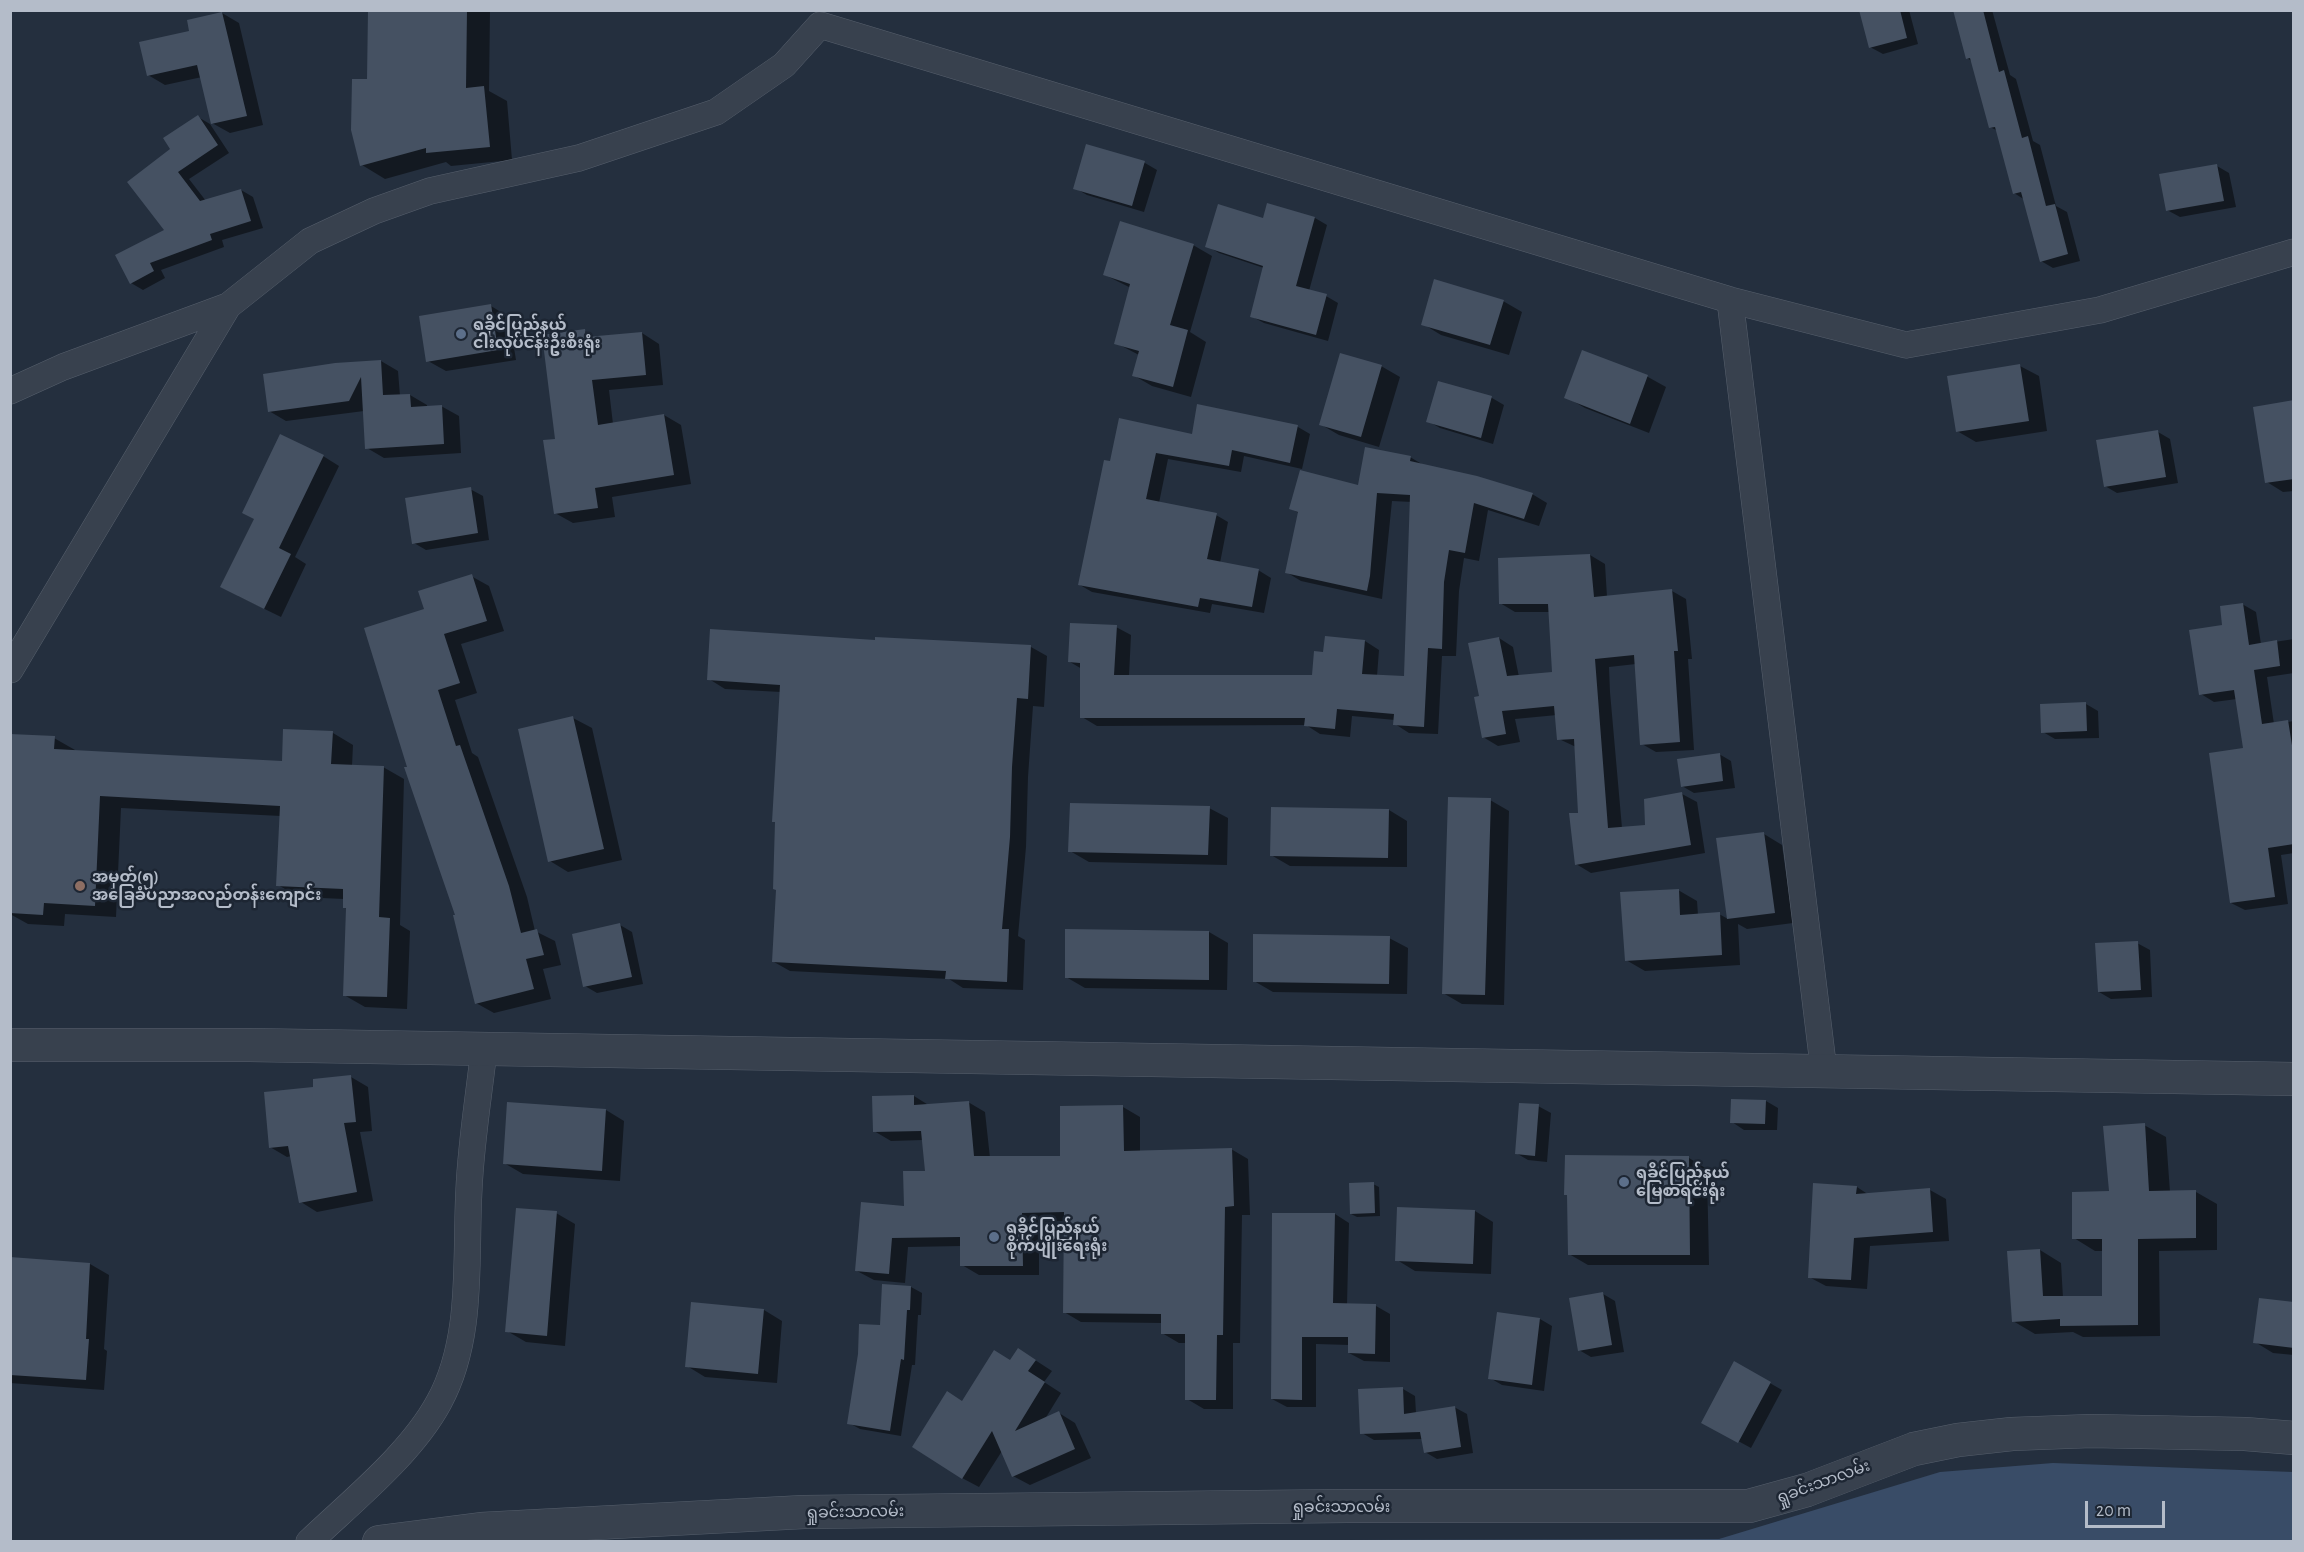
<!DOCTYPE html>
<html>
<head>
<meta charset="utf-8">
<style>
	body { margin:0 }
	#map { position:relative; width:2304px; height:1552px; overflow:hidden; background:#242f3e; font-family:"Alegreya Sans",sans-serif }
	canvas { display:block }
	.frame { position:absolute; inset:0; border:12px solid #b4bcc9; pointer-events:none }
	.scale { position:absolute; left:2085px; top:1501px; width:80px; height:27px; box-sizing:border-box; border:3px solid #b4bcc9; border-top:0; padding-left:8px; font-size:18px; line-height:21px; white-space:nowrap; color:#b4bcc9; -webkit-text-stroke:4px #1d2633; paint-order:stroke }
</style>
</head>
<body>
<div id="map">
<canvas width="2304" height="1552"></canvas>
<div class="frame"></div>
<div class="scale">20 m</div>
</div>
<script>
const c = document.querySelector('canvas').getContext('2d');
c.lineJoin = 'round';
function paint(path, color) {
  c.fillStyle = color;
  c.fill(path, 'evenodd');
}
function stroke(path, color, width, dash) {
  c.strokeStyle = color;
  c.lineWidth = width;
  c.lineCap = dash ? 'butt' : 'round';
  c.setLineDash(dash || []);
  c.stroke(path);
}
function write(font, color, halo, rows, align = 'center') {
  c.font = font + ' "Alegreya Sans","Noto Sans Myanmar",sans-serif';
  c.lineWidth = 5;
  c.setLineDash([]);
  c.textBaseline = 'middle';
  c.strokeStyle = halo;
  c.fillStyle = color;
  for (const [text, x, y, turn = 0] of rows) {
    c.save();
    c.translate(x, y);
    c.rotate((+turn || 0) * Math.PI / 180);
    c.textAlign = isNaN(turn) ? turn : align;
    if (halo) c.strokeText(text, 0, 0);
    c.fillText(text, 0, 0);
    c.restore();
  }
}
const water = new Path2D(`
	M 2053,1463 L 2293,1472 L 2293,1541 L 980,1541 L 1719,1539 L 1940,1472 Z`);
const shadow = new Path2D(`
	M 370,10 L 490,10 L 489,91 L 507,101 L 512,160 L 451,166 L 446,162 L 385,179 L 362,165 L 368,81 Z
	M 1861,10 L 1909,10 L 1918,44 L 1883,54 L 1870,47 Z
	M 1954,10 L 1992,10 L 2010,75 L 2016,79 L 2033,141 L 2040,145 L 2056,206 L 2067,212 L 2080,261 L 2053,268 L 2041,261 L 2025,200 L 2014,193 L 1998,131 L 1990,127 L 1973,62 L 1967,58 Z
	M 222,13 L 239,23 L 263,125 L 230,133 L 212,123 L 202,77 L 165,85 L 148,75 L 190,31 Z
	M 198,117 L 210,124 L 229,153 L 189,179 L 206,201 L 241,190 L 253,197 L 263,228 L 222,240 L 224,247 L 161,270 L 165,278 L 143,290 L 131,283 L 166,231 L 172,149 Z
	M 1087,146 L 1145,163 L 1157,170 L 1144,212 L 1087,195 L 1075,188 Z
	M 2217,166 L 2229,173 L 2236,207 L 2180,217 L 2167,210 Z
	M 1268,205 L 1315,218 L 1327,225 L 1309,291 L 1326,296 L 1338,303 L 1328,341 L 1264,323 L 1251,316 L 1264,268 L 1219,253 L 1207,246 L 1264,219 Z
	M 1193,245 L 1212,256 L 1190,332 L 1206,342 L 1191,397 L 1152,386 L 1133,375 L 1139,355 L 1116,343 L 1131,288 L 1105,275 Z
	M 1503,301 L 1522,312 L 1509,355 L 1441,335 L 1423,324 Z
	M 491,306 L 509,317 L 516,360 L 446,371 L 428,361 Z
	M 585,331 L 597,338 L 642,333 L 659,344 L 663,385 L 609,390 L 613,424 L 664,415 L 681,425 L 691,484 L 612,497 L 615,517 L 573,523 L 555,513 L 557,440 Z
	M 1583,352 L 1648,377 L 1666,387 L 1649,433 L 1585,408 L 1566,397 Z
	M 381,361 L 398,371 L 400,396 L 410,395 L 427,405 L 427,407 L 441,406 L 459,416 L 461,453 L 384,458 L 367,448 L 364,411 L 286,421 L 269,411 Z
	M 1381,366 L 1400,377 L 1379,447 L 1339,435 L 1320,424 Z
	M 2020,366 L 2039,376 L 2047,431 L 1976,442 L 1957,431 Z
	M 1439,383 L 1492,398 L 1504,405 L 1493,444 L 1440,428 L 1428,421 Z
	M 2294,402 L 2294,491 L 2283,492 L 2267,482 Z
	M 1199,406 L 1298,427 L 1310,434 L 1302,469 L 1244,456 L 1241,472 L 1168,459 L 1159,503 L 1216,515 L 1228,522 L 1220,563 L 1258,570 L 1271,578 L 1264,613 L 1212,604 L 1210,613 L 1092,592 L 1080,585 L 1111,463 L 1193,436 Z
	M 2158,432 L 2170,439 L 2178,483 L 2117,493 L 2105,486 Z
	M 323,456 L 339,466 L 295,557 L 306,564 L 281,617 L 238,596 L 255,519 Z
	M 1410,457 L 1425,466 L 1532,494 L 1547,503 L 1539,526 L 1488,510 L 1479,561 L 1464,558 L 1459,591 L 1456,656 L 1442,656 L 1438,734 L 1409,733 L 1395,724 L 1395,720 L 1352,716 L 1350,737 L 1320,734 L 1306,725 L 1097,726 L 1082,717 L 1082,669 L 1070,662 L 1116,627 L 1131,635 L 1129,676 L 1313,676 L 1325,653 L 1365,641 L 1379,650 L 1377,676 L 1405,678 L 1412,502 L 1392,501 L 1382,599 L 1301,581 L 1286,572 L 1299,513 L 1291,509 L 1359,487 Z
	M 470,489 L 483,496 L 489,540 L 426,550 L 414,543 Z
	M 1590,555 L 1605,564 L 1607,597 L 1672,591 L 1686,599 L 1692,659 L 1688,659 L 1694,750 L 1656,752 L 1642,744 L 1636,664 L 1609,667 L 1610,692 L 1622,828 L 1647,826 L 1682,794 L 1697,802 L 1705,853 L 1591,873 L 1576,864 L 1579,814 L 1576,747 L 1559,739 L 1557,715 L 1515,719 L 1520,742 L 1498,746 L 1483,737 L 1480,697 L 1499,638 L 1513,647 L 1519,677 L 1553,674 L 1550,612 L 1515,612 L 1500,603 Z
	M 471,576 L 489,586 L 504,631 L 461,644 L 477,693 L 455,700 L 472,753 L 478,757 L 527,897 L 535,931 L 555,941 L 561,965 L 543,969 L 551,999 L 494,1013 L 476,1003 L 457,916 L 409,768 L 426,610 Z
	M 2242,604 L 2256,612 L 2261,644 L 2294,639 L 2294,673 L 2267,677 L 2274,724 L 2294,721 L 2294,853 L 2281,855 L 2288,904 L 2245,910 L 2231,903 L 2244,749 L 2237,699 L 2214,702 L 2201,694 L 2224,626 Z
	M 876,641 L 1031,647 L 1047,656 L 1044,707 L 1033,706 L 1028,777 L 1026,847 L 1018,936 L 1025,940 L 1023,990 L 963,988 L 949,979 L 790,971 L 774,962 L 778,891 L 781,692 L 725,689 L 709,679 Z
	M 2086,704 L 2098,711 L 2099,738 L 2055,739 L 2043,732 Z
	M 573,718 L 592,728 L 622,860 L 568,872 L 550,861 Z
	M 333,733 L 353,745 L 352,766 L 383,767 L 404,779 L 400,925 L 410,931 L 407,1009 L 365,1007 L 344,995 L 347,909 L 344,907 L 344,899 L 299,897 L 278,885 L 281,816 L 121,808 L 116,917 L 65,914 L 64,926 L 28,924 L 10,914 L 10,736 L 54,738 L 75,750 L 75,752 L 283,763 Z
	M 1719,754 L 1731,761 L 1735,788 L 1694,793 L 1682,786 Z
	M 1490,800 L 1509,811 L 1504,1005 L 1462,1004 L 1443,993 Z
	M 1209,808 L 1228,818 L 1227,865 L 1089,862 L 1070,851 Z
	M 1389,810 L 1407,821 L 1407,867 L 1290,866 L 1271,855 Z
	M 1764,834 L 1782,845 L 1793,923 L 1747,929 L 1738,924 L 1740,965 L 1645,971 L 1626,960 L 1678,890 L 1697,901 L 1698,915 L 1719,914 L 1728,919 L 1718,840 Z
	M 620,925 L 632,932 L 643,984 L 597,993 L 585,986 Z
	M 1067,930 L 1209,932 L 1228,943 L 1227,990 L 1085,988 L 1066,977 Z
	M 1389,938 L 1408,948 L 1407,994 L 1273,992 L 1254,981 Z
	M 2137,943 L 2150,950 L 2152,997 L 2111,999 L 2099,992 Z
	M 351,1077 L 368,1087 L 372,1131 L 360,1132 L 373,1201 L 317,1212 L 301,1202 L 291,1156 L 287,1157 L 270,1147 L 315,1088 Z
	M 914,1096 L 930,1106 L 968,1102 L 985,1112 L 990,1158 L 1061,1157 L 1123,1107 L 1140,1117 L 1140,1152 L 1231,1149 L 1248,1159 L 1250,1215 L 1242,1215 L 1240,1343 L 1233,1343 L 1233,1409 L 1204,1409 L 1187,1399 L 1187,1343 L 1179,1343 L 1162,1333 L 1162,1323 L 1081,1322 L 1064,1312 L 1065,1221 L 1039,1222 L 1039,1275 L 979,1275 L 962,1265 L 962,1246 L 908,1247 L 905,1283 L 874,1280 L 857,1271 L 906,1207 L 926,1172 L 923,1140 L 891,1141 L 874,1131 Z
	M 1766,1101 L 1778,1108 L 1777,1130 L 1744,1130 L 1732,1122 Z
	M 1538,1106 L 1551,1113 L 1547,1162 L 1528,1160 L 1516,1153 Z
	M 606,1110 L 624,1121 L 620,1181 L 523,1174 L 504,1163 Z
	M 2144,1125 L 2166,1137 L 2170,1192 L 2196,1192 L 2217,1204 L 2217,1250 L 2159,1251 L 2160,1336 L 2083,1337 L 2073,1332 L 2035,1334 L 2013,1321 L 2040,1250 L 2061,1263 L 2063,1298 L 2104,1297 L 2103,1251 L 2095,1251 L 2074,1238 L 2110,1193 Z
	M 1689,1158 L 1707,1169 L 1709,1265 L 1588,1265 L 1569,1254 Z
	M 1373,1184 L 1379,1187 L 1380,1216 L 1357,1217 L 1351,1214 Z
	M 1857,1187 L 1869,1195 L 1930,1190 L 1946,1199 L 1949,1241 L 1870,1246 L 1867,1289 L 1826,1286 L 1809,1277 Z
	M 1475,1211 L 1493,1222 L 1491,1274 L 1415,1271 L 1397,1260 Z
	M 556,1213 L 575,1224 L 565,1346 L 526,1342 L 507,1331 Z
	M 1335,1214 L 1349,1223 L 1347,1305 L 1376,1306 L 1390,1314 L 1390,1362 L 1364,1361 L 1349,1353 L 1349,1345 L 1316,1344 L 1316,1407 L 1287,1407 L 1272,1399 Z
	M 10,1259 L 90,1264 L 109,1275 L 104,1349 L 107,1351 L 104,1390 L 10,1383 Z
	M 911,1287 L 922,1293 L 921,1315 L 918,1315 L 915,1365 L 912,1365 L 901,1436 L 860,1429 L 849,1423 L 881,1327 Z
	M 1603,1294 L 1615,1301 L 1624,1352 L 1591,1357 L 1579,1350 Z
	M 2294,1303 L 2294,1355 L 2273,1353 L 2255,1342 Z
	M 764,1310 L 782,1321 L 777,1383 L 705,1377 L 687,1366 Z
	M 1498,1314 L 1540,1319 L 1552,1326 L 1544,1391 L 1502,1385 L 1490,1378 Z
	M 1035,1360 L 1052,1371 L 1044,1382 L 1061,1393 L 1045,1419 L 1059,1413 L 1075,1423 L 1091,1458 L 1030,1485 L 1013,1476 L 1002,1451 L 979,1487 L 962,1478 L 963,1402 L 1011,1361 Z
	M 1735,1363 L 1782,1390 L 1751,1448 L 1703,1422 Z
	M 1403,1389 L 1415,1396 L 1416,1413 L 1454,1407 L 1467,1414 L 1473,1453 L 1437,1459 L 1425,1452 L 1423,1439 L 1374,1440 L 1362,1433 Z`);
const building = new Path2D(`
	M 368,10 L 467,10 L 466,88 L 484,86 L 490,147 L 426,153 L 426,148 L 360,166 L 351,130 L 352,79 L 367,79 Z
	M 1859,10 L 1900,10 L 1907,38 L 1869,48 Z
	M 1953,10 L 1983,10 L 1999,72 L 2004,70 L 2022,138 L 2028,136 L 2046,206 L 2055,204 L 2068,254 L 2040,262 L 2021,192 L 2013,194 L 1995,127 L 1989,128 L 1970,58 L 1966,59 Z
	M 222,12 L 247,116 L 211,124 L 197,65 L 147,76 L 139,42 L 189,31 L 187,20 Z
	M 198,115 L 218,145 L 178,172 L 200,201 L 241,189 L 251,221 L 210,234 L 212,240 L 150,263 L 154,271 L 130,284 L 115,255 L 164,230 L 127,182 L 170,149 L 163,138 Z
	M 1086,144 L 1145,161 L 1132,206 L 1073,189 Z
	M 2217,164 L 2224,201 L 2166,211 L 2159,174 Z
	M 1267,203 L 1315,217 L 1296,286 L 1327,294 L 1316,335 L 1250,317 L 1263,266 L 1205,247 L 1218,204 L 1263,218 Z
	M 1120,221 L 1194,244 L 1170,325 L 1188,330 L 1173,387 L 1132,376 L 1139,351 L 1114,344 L 1130,284 L 1103,275 Z
	M 1434,279 L 1504,300 L 1490,345 L 1421,325 Z
	M 491,304 L 498,350 L 426,362 L 419,316 Z
	M 585,329 L 586,337 L 642,332 L 646,375 L 592,380 L 598,425 L 664,414 L 674,475 L 595,488 L 598,508 L 554,514 L 543,440 L 555,439 L 542,335 Z
	M 1582,350 L 1648,375 L 1630,424 L 1564,398 Z
	M 1340,353 L 1382,365 L 1361,437 L 1319,425 Z
	M 381,360 L 383,395 L 410,394 L 411,407 L 442,405 L 444,444 L 365,449 L 361,377 L 349,401 L 268,412 L 263,374 L 335,363 Z
	M 2020,364 L 2029,421 L 1956,432 L 1947,376 Z
	M 1438,381 L 1492,396 L 1481,438 L 1426,422 Z
	M 2294,400 L 2294,479 L 2265,483 L 2253,407 Z
	M 1197,404 L 1298,425 L 1290,463 L 1232,450 L 1229,466 L 1156,453 L 1146,499 L 1217,513 L 1207,559 L 1259,569 L 1252,607 L 1200,598 L 1198,607 L 1078,585 L 1104,460 L 1110,461 L 1119,418 L 1192,434 Z
	M 2158,430 L 2166,477 L 2104,487 L 2096,440 Z
	M 280,434 L 324,455 L 279,548 L 291,554 L 264,609 L 220,587 L 254,519 L 242,513 Z
	M 1365,447 L 1411,456 L 1410,461 L 1477,476 L 1533,493 L 1524,519 L 1474,503 L 1465,553 L 1449,550 L 1444,582 L 1442,649 L 1428,648 L 1424,727 L 1393,725 L 1394,714 L 1337,709 L 1335,729 L 1304,726 L 1305,718 L 1080,718 L 1080,663 L 1068,662 L 1070,623 L 1117,625 L 1114,675 L 1312,675 L 1314,651 L 1323,652 L 1325,636 L 1365,640 L 1362,674 L 1404,676 L 1410,495 L 1377,493 L 1370,576 L 1367,591 L 1285,573 L 1298,512 L 1289,509 L 1300,470 L 1358,485 Z
	M 471,487 L 478,533 L 412,544 L 405,498 Z
	M 1590,554 L 1594,597 L 1672,589 L 1678,651 L 1674,651 L 1680,742 L 1640,745 L 1634,655 L 1595,659 L 1608,828 L 1645,825 L 1644,799 L 1682,792 L 1691,845 L 1575,865 L 1569,813 L 1578,813 L 1574,739 L 1557,740 L 1554,706 L 1502,711 L 1506,734 L 1482,738 L 1474,697 L 1479,696 L 1468,643 L 1499,637 L 1507,676 L 1552,672 L 1548,604 L 1499,604 L 1498,558 Z
	M 472,574 L 487,621 L 444,634 L 460,683 L 438,690 L 456,746 L 460,745 L 509,886 L 521,933 L 537,929 L 544,955 L 526,959 L 534,989 L 475,1004 L 453,915 L 455,915 L 404,767 L 407,767 L 364,628 L 424,609 L 418,591 Z
	M 2243,603 L 2249,645 L 2277,640 L 2280,666 L 2254,670 L 2262,724 L 2288,720 L 2294,758 L 2294,844 L 2268,848 L 2275,897 L 2230,903 L 2209,753 L 2243,748 L 2234,690 L 2199,695 L 2189,630 L 2222,625 L 2220,606 Z
	M 710,629 L 875,640 L 875,637 L 1031,645 L 1028,699 L 1017,698 L 1012,767 L 1010,837 L 1002,929 L 1009,929 L 1007,982 L 945,979 L 946,971 L 772,962 L 776,890 L 773,889 L 775,822 L 772,822 L 780,685 L 707,680 Z
	M 2086,702 L 2087,731 L 2041,733 L 2040,704 Z
	M 573,716 L 604,849 L 548,862 L 518,729 Z
	M 283,729 L 333,731 L 331,764 L 384,766 L 379,917 L 390,918 L 387,997 L 343,996 L 346,908 L 343,908 L 343,889 L 276,886 L 280,806 L 100,796 L 95,906 L 44,903 L 43,915 L 10,913 L 10,734 L 55,736 L 54,749 L 282,761 Z
	M 1720,753 L 1723,781 L 1681,787 L 1677,759 Z
	M 1448,797 L 1491,798 L 1485,995 L 1442,994 Z
	M 1070,803 L 1210,806 L 1208,855 L 1068,852 Z
	M 1271,807 L 1389,809 L 1388,858 L 1270,856 Z
	M 1764,832 L 1775,913 L 1727,919 L 1716,838 Z
	M 1679,889 L 1680,915 L 1720,912 L 1722,955 L 1625,961 L 1620,892 Z
	M 620,923 L 632,977 L 583,987 L 572,934 Z
	M 1065,929 L 1209,931 L 1209,980 L 1065,978 Z
	M 1253,934 L 1390,936 L 1389,984 L 1253,982 Z
	M 2138,941 L 2141,990 L 2098,992 L 2095,943 Z
	M 351,1075 L 356,1122 L 344,1123 L 357,1192 L 299,1203 L 288,1146 L 269,1148 L 264,1092 L 313,1087 L 313,1079 Z
	M 914,1095 L 914,1105 L 969,1101 L 974,1156 L 1060,1156 L 1060,1106 L 1123,1105 L 1124,1151 L 1232,1148 L 1234,1206 L 1225,1207 L 1223,1335 L 1217,1335 L 1216,1400 L 1185,1400 L 1185,1334 L 1161,1334 L 1161,1314 L 1063,1313 L 1064,1212 L 1022,1213 L 1023,1266 L 960,1266 L 960,1237 L 892,1238 L 889,1274 L 855,1271 L 861,1202 L 904,1206 L 903,1171 L 925,1171 L 921,1131 L 873,1132 L 872,1096 Z
	M 1731,1099 L 1766,1100 L 1765,1124 L 1730,1123 Z
	M 507,1102 L 606,1109 L 602,1171 L 503,1164 Z
	M 1519,1103 L 1539,1104 L 1535,1156 L 1515,1154 Z
	M 2145,1123 L 2149,1191 L 2196,1190 L 2196,1238 L 2138,1239 L 2138,1325 L 2060,1326 L 2060,1319 L 2012,1322 L 2007,1251 L 2040,1249 L 2043,1296 L 2102,1296 L 2102,1239 L 2072,1239 L 2072,1192 L 2109,1191 L 2103,1126 Z
	M 1565,1155 L 1689,1156 L 1690,1255 L 1568,1255 L 1567,1195 L 1564,1195 Z
	M 1374,1182 L 1375,1213 L 1350,1214 L 1349,1183 Z
	M 1813,1183 L 1857,1186 L 1856,1194 L 1930,1188 L 1933,1232 L 1854,1238 L 1851,1280 L 1808,1278 Z
	M 1397,1207 L 1475,1210 L 1473,1264 L 1395,1261 Z
	M 516,1208 L 557,1211 L 547,1336 L 505,1332 Z
	M 1272,1213 L 1335,1213 L 1333,1303 L 1376,1304 L 1375,1354 L 1348,1353 L 1348,1337 L 1302,1337 L 1302,1400 L 1271,1399 Z
	M 10,1257 L 90,1263 L 86,1339 L 89,1339 L 86,1380 L 10,1375 Z
	M 882,1284 L 911,1286 L 910,1310 L 907,1310 L 904,1360 L 901,1359 L 890,1431 L 847,1424 L 858,1354 L 859,1324 L 880,1325 Z
	M 1603,1292 L 1612,1345 L 1578,1351 L 1569,1298 Z
	M 2259,1298 L 2294,1302 L 2294,1348 L 2253,1343 Z
	M 691,1302 L 764,1309 L 758,1374 L 685,1367 Z
	M 1497,1312 L 1540,1318 L 1532,1385 L 1488,1379 Z
	M 1018,1348 L 1036,1360 L 1028,1371 L 1045,1382 L 1015,1431 L 1059,1411 L 1075,1449 L 1012,1477 L 992,1431 L 962,1479 L 912,1447 L 947,1391 L 962,1401 L 994,1350 L 1010,1360 Z
	M 1734,1361 L 1771,1382 L 1738,1443 L 1701,1423 Z
	M 1403,1387 L 1404,1414 L 1455,1406 L 1461,1447 L 1424,1453 L 1420,1432 L 1360,1434 L 1358,1389 Z`);
const minor = new Path2D(`
	M 1730,300 L 1824,1072
	M 10,391 L 63,367 L 228,306
	M 10,670 L 228,306 L 310,241 L 374,211 L 430,191 L 579,158 L 716,112 L 784,65 L 820,25 L 1730,300 L 1906,345 L 2100,310 L 2294,252
	M 309,1542 C 352,1501 411,1454 439,1402 C 474,1338 465,1259 469,1189 C 471,1142 479,1095 484,1049`);
const tertiary = new Path2D(`
	M 10,1045 L 249,1045 L 2294,1079
	M 379,1542 L 481,1529 L 804,1512 L 1347,1506 L 1749,1506 L 1807,1490 L 1914,1449 L 1958,1440 L 2012,1434 L 2091,1431 L 2245,1434 L 2294,1438`);
const markers = [
	[461,334,6,"#5c6f8a"],
	[80,886,6,"#8d6e63"],
	[1624,1182,6,"#5c6f8a"],
	[994,1237,6,"#5c6f8a"]
];
const poiNames = [
	["ရခိုင်ပြည်နယ်",473,325],
	["ငါးလုပ်ငန်းဦးစီးရုံး",473,343],
	["အမှတ်(၅)",92,877],
	["အခြေခံပညာအလည်တန်းကျောင်း",92,895],
	["ရခိုင်ပြည်နယ်",1636,1173],
	["မြေစာရင်းရုံး",1636,1191],
	["ရခိုင်ပြည်နယ်",1006,1228],
	["စိုက်ပျိုးရေးရုံး",1006,1246]
];
const streetNames = [
	["ရှုခင်းသာလမ်း",1823,1482,-20],
	["ရှုခင်းသာလမ်း",1341,1507],
	["ရှုခင်းသာလမ်း",855,1512,-1]
];
paint(water, '#394c67');
paint(shadow, '#0007');
paint(building, '#455162');
stroke(minor, '#565f6c', 27);
stroke(tertiary, '#565f6c', 34);
stroke(minor, '#38414e', 26);
stroke(tertiary, '#38414e', 33);
for (const [x, y, r, color] of markers) {
  const dot = new Path2D();
  dot.arc(x, y, r, 0, 2 * Math.PI);
  c.fillStyle = color;
  c.fill(dot);
  stroke(dot, '#1d2633', 2);
}
write('bold 16px', '#b4bcc9', '#1d2633', poiNames, 'left');
write('16px', '#b4bcc9', '#1d2633', streetNames);
</script>
</body>
</html>
